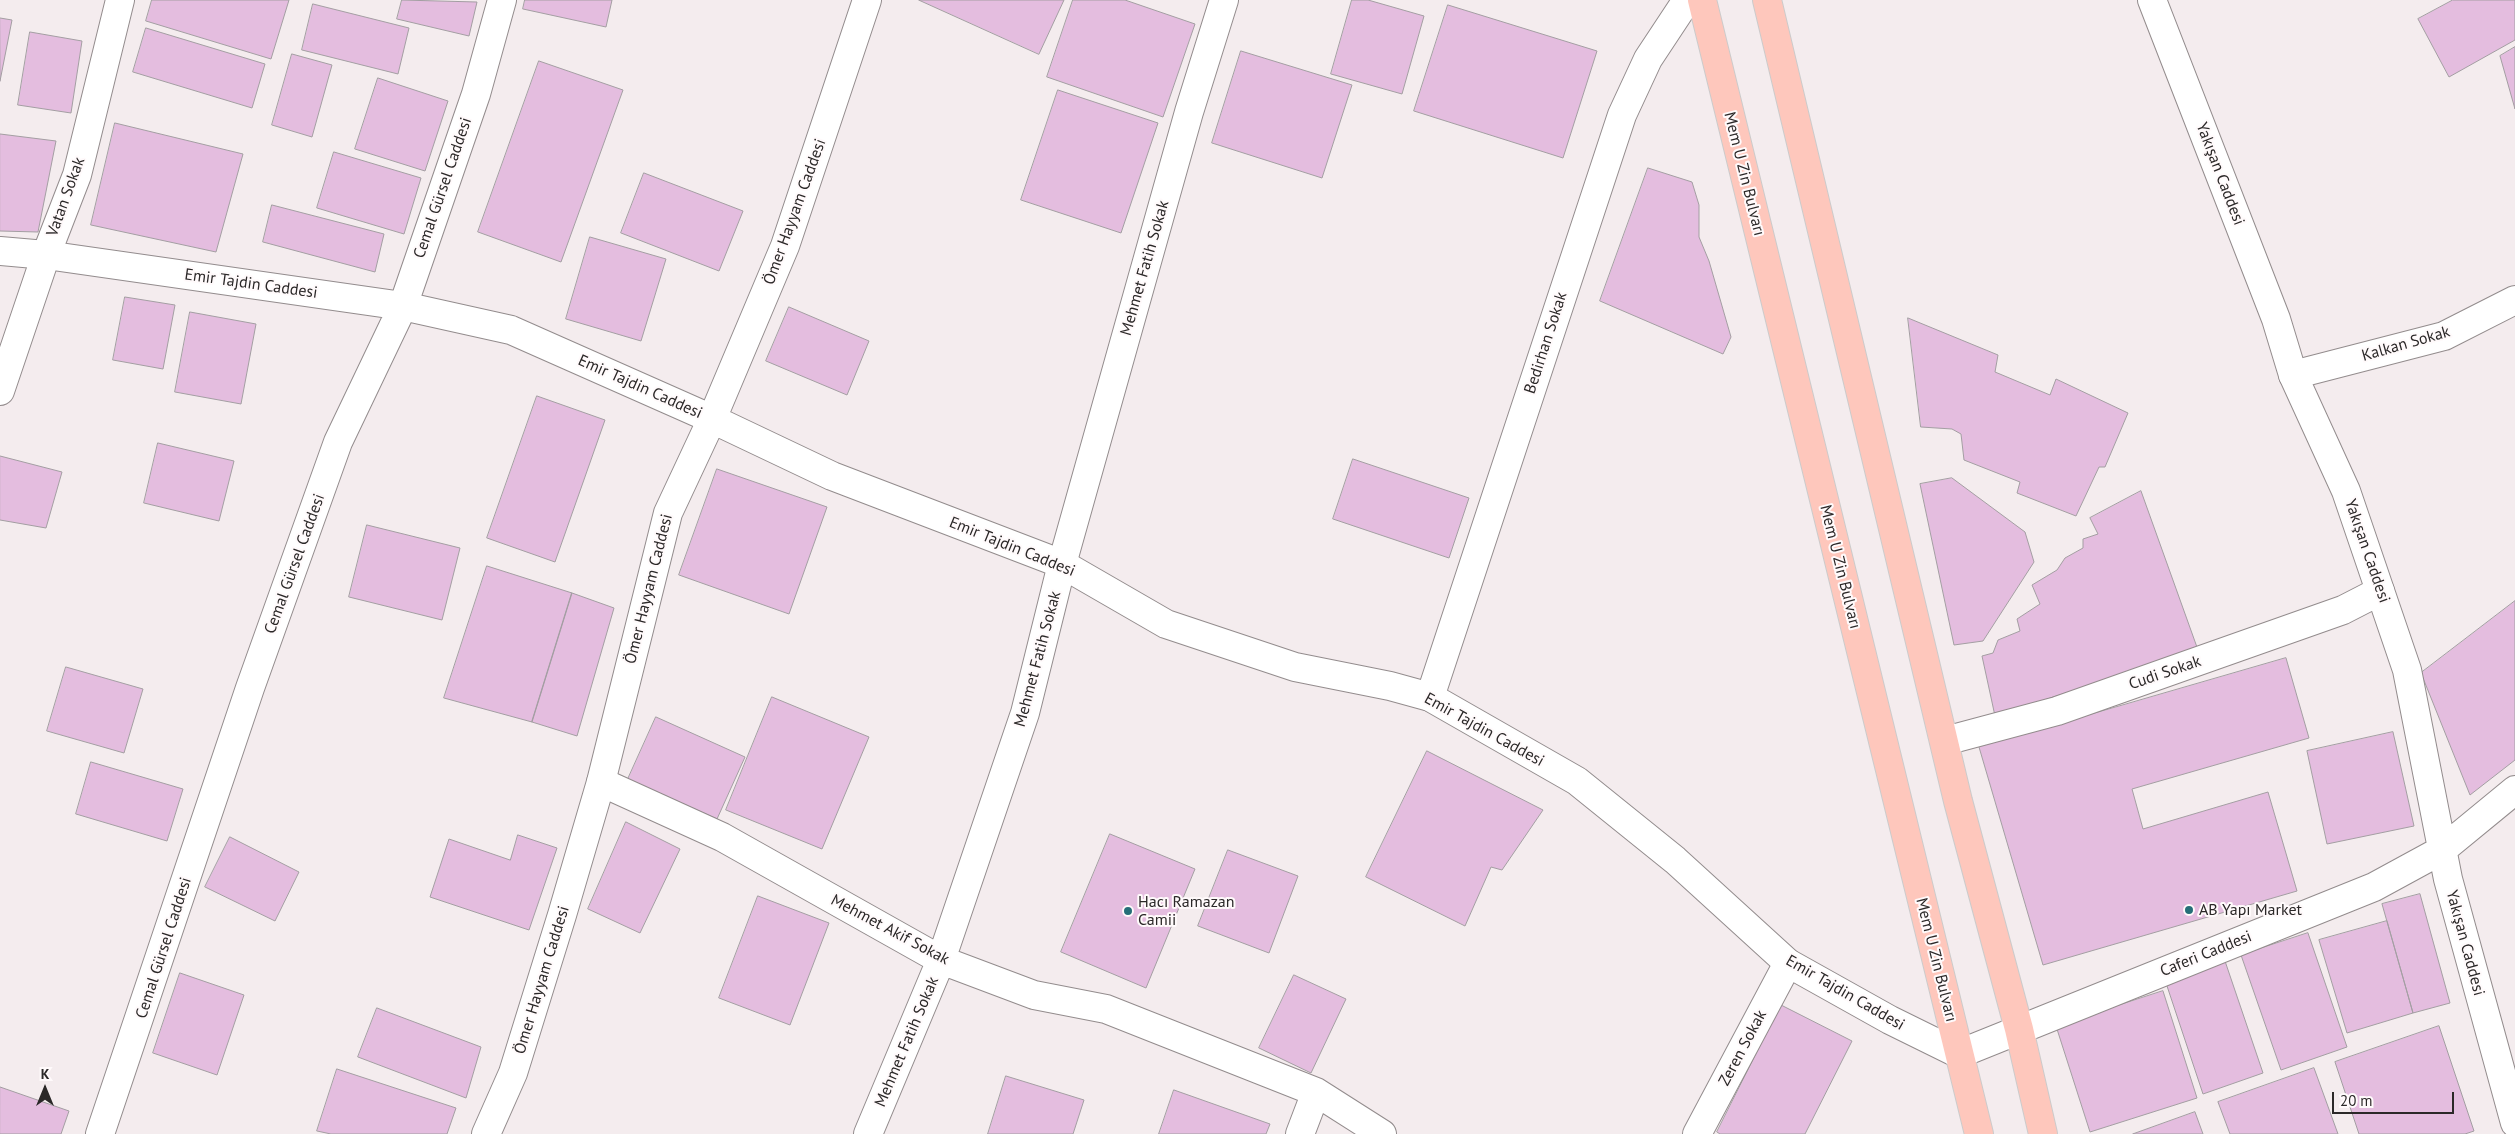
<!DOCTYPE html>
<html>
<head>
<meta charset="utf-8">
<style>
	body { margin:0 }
	#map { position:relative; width:2515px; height:1134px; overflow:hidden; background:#f4ecee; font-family:"PT Sans",sans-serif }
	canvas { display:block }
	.north { position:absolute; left:20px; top:1064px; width:50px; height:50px; -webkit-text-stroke:4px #fffafb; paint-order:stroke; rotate:0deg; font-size:14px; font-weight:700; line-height:20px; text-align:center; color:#2b2828 }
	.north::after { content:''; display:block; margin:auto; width:18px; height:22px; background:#2b2828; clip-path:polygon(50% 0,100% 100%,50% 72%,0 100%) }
	.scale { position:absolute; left:2332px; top:1092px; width:122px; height:22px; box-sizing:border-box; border:2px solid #2b2828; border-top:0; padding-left:6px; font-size:15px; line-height:18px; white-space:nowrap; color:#2b2828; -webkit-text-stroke:4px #fffafb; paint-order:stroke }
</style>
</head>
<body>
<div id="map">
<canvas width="2515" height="1134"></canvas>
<div class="north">K</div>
<div class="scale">20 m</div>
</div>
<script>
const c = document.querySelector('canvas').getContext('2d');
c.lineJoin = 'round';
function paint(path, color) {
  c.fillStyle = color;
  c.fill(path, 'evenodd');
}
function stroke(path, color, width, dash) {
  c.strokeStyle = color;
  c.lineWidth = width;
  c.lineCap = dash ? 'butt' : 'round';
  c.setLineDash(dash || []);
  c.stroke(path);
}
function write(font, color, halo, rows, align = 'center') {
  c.font = font + ' "PT Sans",sans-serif';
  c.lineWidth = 4;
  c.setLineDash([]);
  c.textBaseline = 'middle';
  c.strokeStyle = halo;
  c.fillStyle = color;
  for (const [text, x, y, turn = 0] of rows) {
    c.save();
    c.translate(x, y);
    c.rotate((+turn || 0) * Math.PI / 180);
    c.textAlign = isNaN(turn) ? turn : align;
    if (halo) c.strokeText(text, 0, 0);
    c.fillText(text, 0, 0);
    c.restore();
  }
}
const building = new Path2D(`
	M 152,0 L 289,0 L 271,59 L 146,21 Z
	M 402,0 L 477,2 L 469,36 L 397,19 Z
	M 525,0 L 612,0 L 606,27 L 523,9 Z
	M 919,0 L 1064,0 L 1039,54 Z
	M 1073,0 L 1125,0 L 1195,24 L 1163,117 L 1047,77 Z
	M 1352,0 L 1368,0 L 1424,16 L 1402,94 L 1331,74 Z
	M 2453,0 L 2515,0 L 2515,40 L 2449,77 L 2418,19 Z
	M 313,4 L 409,28 L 398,74 L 302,50 Z
	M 1448,5 L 1597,51 L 1563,158 L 1414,111 Z
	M 0,18 L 12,20 L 0,81 Z
	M 146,28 L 265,64 L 252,108 L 133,72 Z
	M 30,32 L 82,41 L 71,113 L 18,105 Z
	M 2515,47 L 2515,109 L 2500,56 Z
	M 1241,51 L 1352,85 L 1322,178 L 1212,143 Z
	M 292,54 L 332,65 L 312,137 L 272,125 Z
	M 539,61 L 623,90 L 561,262 L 478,232 Z
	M 378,78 L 448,101 L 425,171 L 355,149 Z
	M 1058,90 L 1158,123 L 1121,233 L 1021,200 Z
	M 115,123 L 243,154 L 216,252 L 91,225 Z
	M 0,134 L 56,141 L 38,232 L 0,231 Z
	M 334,152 L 421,178 L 404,234 L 317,208 Z
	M 1648,168 L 1692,182 L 1699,205 L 1699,237 L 1709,261 L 1731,337 L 1723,354 L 1600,301 Z
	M 644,173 L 743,211 L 719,271 L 621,233 Z
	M 272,205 L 384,234 L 375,272 L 263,242 Z
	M 590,237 L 666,259 L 641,341 L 566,319 Z
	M 125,297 L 175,305 L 163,369 L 113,360 Z
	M 789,307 L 869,341 L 847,395 L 766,361 Z
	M 190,312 L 256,324 L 241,404 L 175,392 Z
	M 1908,318 L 1998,355 L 1995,372 L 2050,395 L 2056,379 L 2128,413 L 2105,467 L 2099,467 L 2076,516 L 2017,493 L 2020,482 L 1964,460 L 1961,434 L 1952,429 L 1921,427 Z
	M 537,396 L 605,420 L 555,562 L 487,538 Z
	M 158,443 L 234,461 L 219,521 L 144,503 Z
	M 0,456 L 62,472 L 46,528 L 0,520 Z
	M 1353,459 L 1469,498 L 1449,558 L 1333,519 Z
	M 717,469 L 827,507 L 789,614 L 679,575 Z
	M 1952,478 L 2025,532 L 2034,562 L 1983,641 L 1954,645 L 1920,484 Z
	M 2141,491 L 2198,650 L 1995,716 L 1982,656 L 1993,653 L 1998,640 L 2020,631 L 2017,619 L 2040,604 L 2032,585 L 2057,570 L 2065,558 L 2083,548 L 2083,539 L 2098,534 L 2090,518 Z
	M 367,525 L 460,548 L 442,620 L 349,597 Z
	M 487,566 L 572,593 L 532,722 L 444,698 Z
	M 572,593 L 614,608 L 577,736 L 532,722 Z
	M 2515,601 L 2515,760 L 2470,795 L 2421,673 Z
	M 2286,658 L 2309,738 L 2132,789 L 2143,829 L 2268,792 L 2297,891 L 2043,965 L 1979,747 Z
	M 66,667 L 143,689 L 124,753 L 47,731 Z
	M 772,697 L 869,737 L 822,849 L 726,810 Z
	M 656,717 L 745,757 L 717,819 L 628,779 Z
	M 2393,732 L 2414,826 L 2327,844 L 2307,751 Z
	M 1427,751 L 1543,810 L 1502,870 L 1491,867 L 1465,926 L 1366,877 Z
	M 91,762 L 183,789 L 167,841 L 76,814 Z
	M 626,822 L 680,849 L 640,933 L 588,909 Z
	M 1110,834 L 1195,869 L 1146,988 L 1061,952 Z
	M 518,835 L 557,848 L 529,930 L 430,897 L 449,839 L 510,860 Z
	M 230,837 L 299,872 L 275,921 L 205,887 Z
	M 1228,850 L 1298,876 L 1269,953 L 1198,926 Z
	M 2420,894 L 2450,1003 L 2413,1013 L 2382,904 Z
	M 758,896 L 829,923 L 790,1025 L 719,998 Z
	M 2387,921 L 2413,1013 L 2347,1033 L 2319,940 Z
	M 2308,933 L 2347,1047 L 2281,1070 L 2241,955 Z
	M 2225,961 L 2263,1073 L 2203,1094 L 2165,980 Z
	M 180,973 L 244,995 L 217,1075 L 153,1053 Z
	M 1294,975 L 1346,999 L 1311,1073 L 1259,1048 Z
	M 2163,991 L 2197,1098 L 2090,1132 L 2056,1026 Z
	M 1781,1005 L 1852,1041 L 1805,1134 L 1720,1134 L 1717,1132 Z
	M 377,1008 L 481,1047 L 466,1098 L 358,1057 Z
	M 2439,1026 L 2474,1131 L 2465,1134 L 2359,1134 L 2335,1062 Z
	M 2314,1068 L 2338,1134 L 2230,1134 L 2218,1102 Z
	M 337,1069 L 456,1108 L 447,1134 L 331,1134 L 317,1131 Z
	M 1006,1076 L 1084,1100 L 1073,1134 L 988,1134 Z
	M 0,1087 L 69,1111 L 61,1134 L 0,1134 Z
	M 1174,1090 L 1270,1124 L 1266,1134 L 1159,1134 Z
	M 2195,1112 L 2203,1134 L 2133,1134 Z`);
const street = new Path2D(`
	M 2293,375 L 2444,336 L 2515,300
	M 0,391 L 46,255 L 77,175 L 120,0
	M 1430,697 L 1622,115 L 1648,59 L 1687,0
	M 1945,741 L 2057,711 L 2343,610 L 2380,591
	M 601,782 L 722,837 L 941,960 L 1034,995 L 1106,1009 L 1316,1092 L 1382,1134
	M 868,1134 L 941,960 L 1025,713 L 1062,564 L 1189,112 L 1224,0
	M 1300,1134 L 1316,1092
	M 1697,1134 L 1788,963`);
const secondary = new Path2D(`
	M 2152,0 L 2276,319 L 2293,375 L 2346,491 L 2407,670 L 2448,879 L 2515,1123
	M 0,251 L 46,255 L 403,306 L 511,330 L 712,419 L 832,476 L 1062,564 L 1166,624 L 1295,667 L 1390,686 L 1430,697 L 1577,781 L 1675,860 L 1788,963 L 1890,1020 L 1959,1054 L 2374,887 L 2442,850 L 2515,790
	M 100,1134 L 250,688 L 338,442 L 403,306 L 476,94 L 502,0
	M 486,1134 L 513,1073 L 562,915 L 601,782 L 668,513 L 712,419 L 785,246 L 867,0`);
const primary = new Path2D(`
	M 1702,0 L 1979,1134
	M 1767,0 L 1958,801 L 2019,1029 L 2043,1134`);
const markers = [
	[2189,910,5,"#256e78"],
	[1128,911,5,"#256e78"]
];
const streetNames = [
	["Mem U Zin Bulvarı",1744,174,76],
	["Yakışan Caddesi",2220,174,69],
	["Cemal Gürsel Caddesi",443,188,-71],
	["Vatan Sokak",66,197,-70],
	["Ömer Hayyam Caddesi",795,212,-70],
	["Mehmet Fatih Sokak",1145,268,-74],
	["Emir Tajdin Caddesi",251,284,8],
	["Bedirhan Sokak",1546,343,-72],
	["Kalkan Sokak",2406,344,-16],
	["Emir Tajdin Caddesi",640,387,24],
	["Emir Tajdin Caddesi",1012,547,22],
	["Yakışan Caddesi",2367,551,71],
	["Cemal Gürsel Caddesi",295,564,-70],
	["Mem U Zin Bulvarı",1840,567,76],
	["Ömer Hayyam Caddesi",649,589,-76],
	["Mehmet Fatih Sokak",1038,659,-75],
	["Cudi Sokak",2165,673,-19],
	["Emir Tajdin Caddesi",1484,730,29],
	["Mehmet Akif Sokak",890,930,28],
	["Yakışan Caddesi",2465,943,75],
	["Cemal Gürsel Caddesi",164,948,-72],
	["Caferi Caddesi",2206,954,-22],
	["Mem U Zin Bulvarı",1936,960,76],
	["Ömer Hayyam Caddesi",542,980,-73],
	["Emir Tajdin Caddesi",1845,993,30],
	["Mehmet Fatih Sokak",907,1042,-67],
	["Zeren Sokak",1743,1048,-62]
];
const poiNames = [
	["Hacı Ramazan",1138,902],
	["Camii",1138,920],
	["AB Yapı Market",2199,910]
];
paint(building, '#e4bddf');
stroke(building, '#a39ea2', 1);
stroke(street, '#938c8d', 30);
stroke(secondary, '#938c8d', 30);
stroke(primary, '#cccbcb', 30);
stroke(street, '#fff', 28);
stroke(secondary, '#fff', 28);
stroke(primary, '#fec7bc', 28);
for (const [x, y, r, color] of markers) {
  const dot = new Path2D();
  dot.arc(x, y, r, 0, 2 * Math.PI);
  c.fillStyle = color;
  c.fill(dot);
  stroke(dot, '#fffafb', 2);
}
write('16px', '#2b2828', '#fffafb', streetNames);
write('16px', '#2b2828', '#fffafb', poiNames, 'left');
</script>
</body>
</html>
